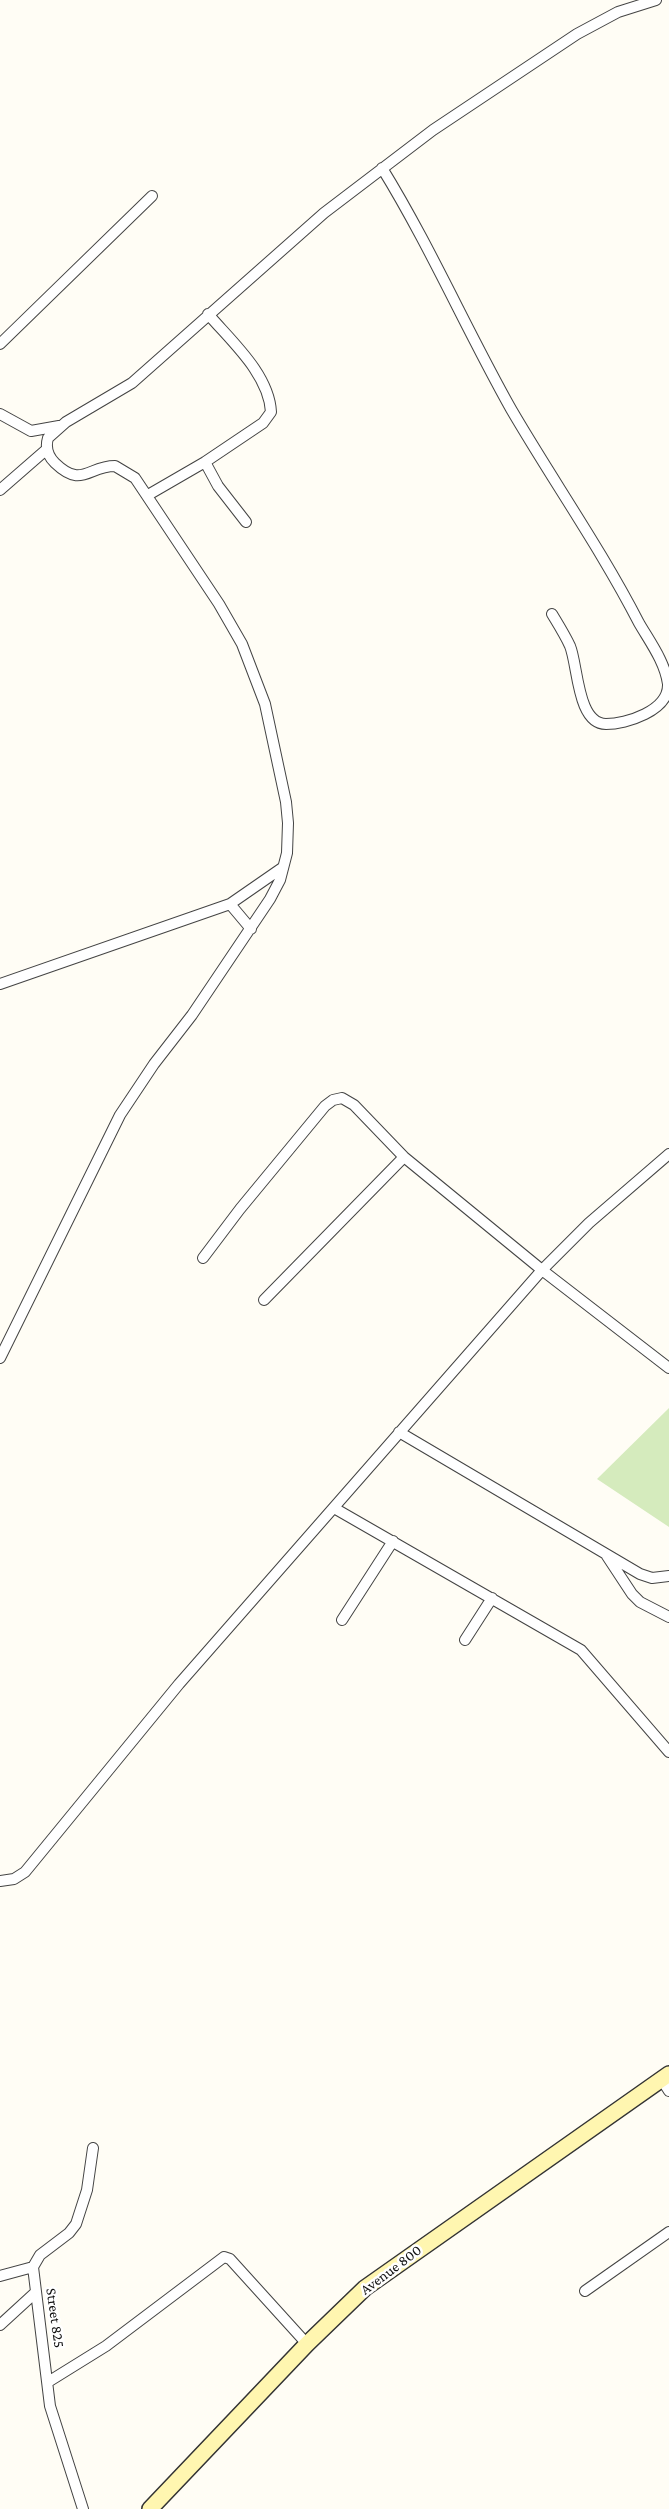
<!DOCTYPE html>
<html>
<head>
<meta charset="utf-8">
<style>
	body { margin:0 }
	canvas { display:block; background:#fffdf5 }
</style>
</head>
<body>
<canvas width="669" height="2509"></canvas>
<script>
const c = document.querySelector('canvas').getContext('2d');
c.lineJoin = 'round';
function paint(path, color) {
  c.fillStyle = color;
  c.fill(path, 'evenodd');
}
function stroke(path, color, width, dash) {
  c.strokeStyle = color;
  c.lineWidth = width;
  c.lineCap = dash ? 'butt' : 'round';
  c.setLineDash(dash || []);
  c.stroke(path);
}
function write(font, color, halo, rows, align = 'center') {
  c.font = font + ' "Crimson Pro",serif';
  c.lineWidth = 5;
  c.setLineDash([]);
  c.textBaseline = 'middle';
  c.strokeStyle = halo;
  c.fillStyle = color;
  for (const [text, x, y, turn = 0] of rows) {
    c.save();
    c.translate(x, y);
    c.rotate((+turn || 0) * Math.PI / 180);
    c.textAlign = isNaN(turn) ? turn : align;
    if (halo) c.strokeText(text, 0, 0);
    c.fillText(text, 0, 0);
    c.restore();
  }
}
const green = new Path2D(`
	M 669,1408 L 669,1527 L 597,1479 Z`);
const street = new Path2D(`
	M 382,168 C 430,246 466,329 511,409 C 553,481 601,549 639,623 C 650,642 665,662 668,684 C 669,711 626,724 606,724 C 577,724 578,665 570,646 C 565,635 558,624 552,614
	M 0,344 L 152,196
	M 0,414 L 31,431 L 59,426
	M 205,462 L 218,486 L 246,522
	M 0,490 L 47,449
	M 148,495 L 205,462 L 263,423 L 271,412 C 269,374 231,341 208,314
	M 230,904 L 251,929
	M 0,984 L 230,904 L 282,868
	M 203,1258 L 240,1209 L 325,1106 L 333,1100 L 342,1098 L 354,1105 L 404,1157 L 542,1270 L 669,1368
	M 264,1300 L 404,1157
	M 0,1358 L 120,1115 L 154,1064 L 192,1015 L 270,899 L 280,880 L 287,853 L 288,823 L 286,802 L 265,704 L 242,644 L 219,604 L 135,478 L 115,466 C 88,466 82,489 55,463 C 48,456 45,448 48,438 L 66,422 L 132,383 L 324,213 L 433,130 L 577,34 L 618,12 L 656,0
	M 399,1432 L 640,1574 L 652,1578 L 669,1576
	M 334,1508 L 581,1650 L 669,1752
	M 607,1556 L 632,1594 L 640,1602 L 669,1617
	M 342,1620 L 393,1541
	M 465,1640 L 492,1598
	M 0,1881 L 14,1879 L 25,1872 L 179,1684 L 542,1270 L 589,1223 L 669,1154
	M 662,2080 L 669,2091
	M 0,2276 L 33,2267
	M 585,2291 L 669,2232
	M 0,2325 L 36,2292
	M 48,2382 L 106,2346 L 224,2257 L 230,2259 L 307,2344
	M 83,2509 L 50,2406 L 33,2267 L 40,2255 L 69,2233 L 76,2224 L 87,2190 L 93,2148`);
const secondary = new Path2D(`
	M 150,2509 L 307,2344 L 365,2288 L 669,2074`);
const streetNames = [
	["Avenue 800",391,2270,-37],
	["Street 825",55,2318,82]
];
paint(green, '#d5ebbd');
stroke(street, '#444', 12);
stroke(secondary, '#333', 18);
stroke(street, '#fff', 10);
stroke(secondary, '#fff6b0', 15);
write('15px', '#111', '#fff', streetNames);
</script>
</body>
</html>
